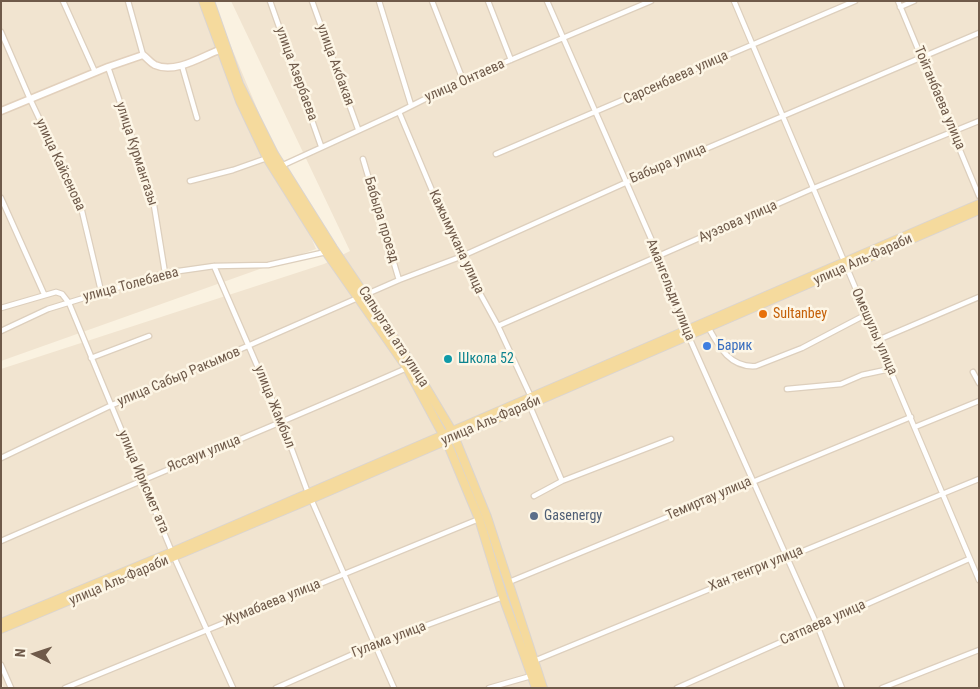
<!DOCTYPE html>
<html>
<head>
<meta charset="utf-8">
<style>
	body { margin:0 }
	#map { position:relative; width:980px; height:689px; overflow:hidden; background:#faf2e1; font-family:"Roboto Condensed",sans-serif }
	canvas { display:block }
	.frame { position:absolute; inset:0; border:2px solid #6f5a4a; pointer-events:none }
	.north { position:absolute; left:10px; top:629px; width:50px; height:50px; -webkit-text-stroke:4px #fdf6e6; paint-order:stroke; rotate:274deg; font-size:14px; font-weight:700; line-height:20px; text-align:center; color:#6f5a4a }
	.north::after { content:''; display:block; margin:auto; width:18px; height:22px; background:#6f5a4a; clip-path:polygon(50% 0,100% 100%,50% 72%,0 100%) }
</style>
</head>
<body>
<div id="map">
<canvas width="980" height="689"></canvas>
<div class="frame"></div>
<div class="north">N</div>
</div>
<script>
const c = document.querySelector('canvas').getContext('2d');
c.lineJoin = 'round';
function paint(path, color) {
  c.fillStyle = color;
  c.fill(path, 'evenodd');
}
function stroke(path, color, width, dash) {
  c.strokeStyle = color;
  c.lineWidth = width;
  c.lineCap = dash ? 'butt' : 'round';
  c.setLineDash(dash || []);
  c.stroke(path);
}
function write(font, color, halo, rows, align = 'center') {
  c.font = font + ' "Roboto Condensed",sans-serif';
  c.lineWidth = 5;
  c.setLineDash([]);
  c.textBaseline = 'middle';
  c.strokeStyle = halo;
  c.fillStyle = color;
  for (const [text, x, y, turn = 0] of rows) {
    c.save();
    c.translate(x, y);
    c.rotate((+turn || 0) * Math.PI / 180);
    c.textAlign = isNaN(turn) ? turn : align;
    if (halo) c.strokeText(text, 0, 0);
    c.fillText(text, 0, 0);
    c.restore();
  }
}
const residential = new Path2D(`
	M 1,1 L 212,1 L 316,249 L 1,361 Z
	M 231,1 L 979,1 L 979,688 L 4,688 L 1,681 L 1,369 L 324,264 L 350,251 Z`);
const street = new Path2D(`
	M 63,1 L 95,72
	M 128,1 L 143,55
	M 270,1 L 321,146
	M 312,1 L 358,129
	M 379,1 L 411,105
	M 432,1 L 463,80
	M 488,1 L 511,60
	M 547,1 L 659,257 L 688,335 L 817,625 L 842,688
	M 734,1 L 979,580
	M 898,1 L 979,196
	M 900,7 L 914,1
	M 1,32 L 30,99 L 81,207 L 101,291
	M 182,66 L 197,118
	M 108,67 L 153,199 L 165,273
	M 399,112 L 460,257 L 498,326 L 531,397
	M 496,154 L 855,1
	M 363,159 L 399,280
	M 281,166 L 399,112 L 463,80 L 651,1
	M 190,181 L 233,170 L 267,158
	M 1,198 L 44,294
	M 214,266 L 282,423 L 308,493
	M 1,308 L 56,292 L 62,294 L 69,303 L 174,557 L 233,688
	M 498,326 L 814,188 L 979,121
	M 708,327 C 719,347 730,368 756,366 L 802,348 L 867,314
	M 1,331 L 48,309 L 165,273 L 214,266 L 268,265 L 326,252
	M 878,340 L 979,297
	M 91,358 L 149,336
	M 973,372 L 979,383
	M 787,389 L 841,384 L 862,375 L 890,369
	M 529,404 L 562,481 L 671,439
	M 915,427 L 979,401
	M 1,458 L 110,406 L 399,280 L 460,257 L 625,183 L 979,33
	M 534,496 L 562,481
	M 311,499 L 394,688
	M 1,541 C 136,482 272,427 407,368
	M 509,582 L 911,417
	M 534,661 L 979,479
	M 1,665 L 11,688
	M 65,688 L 479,519
	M 276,688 L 376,644 L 503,597
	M 489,688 L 531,676
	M 677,688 L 969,559
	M 882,688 L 979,650`);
const secondary = new Path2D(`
	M 1,111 L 108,67 L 143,55 C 147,58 151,63 155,65 C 175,74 201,57 219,50`);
const primary = new Path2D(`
	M 203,1 L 240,101 L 267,158 L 326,252 L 407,368 L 446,440 L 479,519 L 503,597 L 536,688
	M 210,1 L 239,84 L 274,154 L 333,248 L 412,364 L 452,431 L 487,517 L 543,688
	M 1,623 L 172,552 L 979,204
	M 1,629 L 311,499 L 979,210`);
const markers = [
	[763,314,5,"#e8710a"],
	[707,346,5,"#3f7fe0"],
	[448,359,5,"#0f9aa8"],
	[534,516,5,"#5c6f8a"]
];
const streetNames = [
	["улица Акбакая",335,65,70],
	["улица Азербаева",296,74,70],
	["Сарсенбаева улица",676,78,-24],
	["улица Онтаева",465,81,-24],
	["Тойганбаева улица",939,98,67],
	["улица Курмангазы",136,154,72],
	["Бабыра улица",668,164,-23],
	["улица Кайсенова",60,165,65],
	["Бабыра проезд",381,220,73],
	["Ауэзова улица",738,222,-24],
	["Кажымукана улица",456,242,65],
	["улица Аль-Фараби",863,260,-24],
	["улица Толебаева",131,285,-15],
	["Амангельди улица",670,290,68],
	["Омешулы улица",874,332,66],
	["Сапырган ата улица",393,337,57],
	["улица Сабыр Ракымов",179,377,-23],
	["улица Жамбыл",274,407,68],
	["улица Аль-Фараби",491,421,-23],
	["Яссауи улица",204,454,-22],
	["улица Ирисмет ата",143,482,67],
	["Темиртау улица",709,499,-23],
	["Хан тенгри улица",756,569,-22],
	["улица Аль-Фараби",119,581,-23],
	["Жумабаева улица",272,603,-22],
	["Сатпаева улица",823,623,-24],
	["Гулама улица",389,640,-21]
];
const foodNames = [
	["Sultanbey",773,314]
];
const shopNames = [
	["Барик",717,346]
];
const cultureNames = [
	["Школа 52",458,359]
];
const serviceNames = [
	["Gasenergy",544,516]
];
paint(residential, '#f1e4d0');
stroke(street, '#ddcfbd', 7);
stroke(secondary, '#e2d0bc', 9);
stroke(primary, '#dad4d0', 10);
stroke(street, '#fff', 4.5);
stroke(secondary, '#fff', 6);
stroke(primary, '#f5da9d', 8);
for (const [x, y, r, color] of markers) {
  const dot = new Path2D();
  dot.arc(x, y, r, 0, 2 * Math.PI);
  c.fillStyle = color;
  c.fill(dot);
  stroke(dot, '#fdf6e6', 2);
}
write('14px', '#6f5a4a', '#fdf6e6', streetNames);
write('14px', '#c56008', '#fdf6e6', foodNames, 'left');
write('14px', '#366cbe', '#fdf6e6', shopNames, 'left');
write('14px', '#0d838f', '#fdf6e6', cultureNames, 'left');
write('14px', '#4e5e75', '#fdf6e6', serviceNames, 'left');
</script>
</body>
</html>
